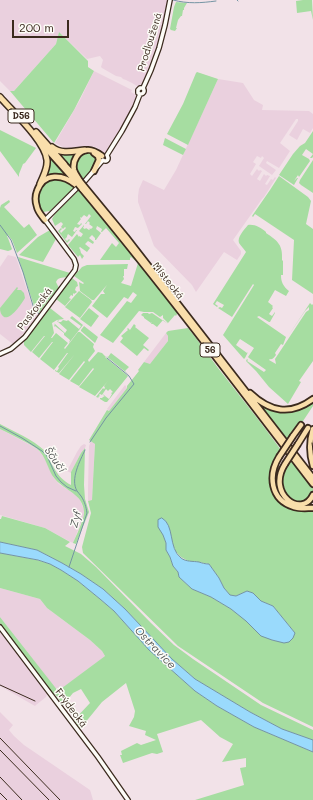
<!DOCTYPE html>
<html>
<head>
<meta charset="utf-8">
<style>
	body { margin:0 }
	#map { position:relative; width:313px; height:800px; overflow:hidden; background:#f2e2e8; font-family:Mali,sans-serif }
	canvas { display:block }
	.scale { position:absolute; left:12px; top:20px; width:57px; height:18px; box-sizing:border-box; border:2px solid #3b2a1e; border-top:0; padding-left:5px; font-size:12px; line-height:14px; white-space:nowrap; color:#3b2a1e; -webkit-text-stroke:3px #fdfcf7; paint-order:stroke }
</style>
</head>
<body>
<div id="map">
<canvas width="313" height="800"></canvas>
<div class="scale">200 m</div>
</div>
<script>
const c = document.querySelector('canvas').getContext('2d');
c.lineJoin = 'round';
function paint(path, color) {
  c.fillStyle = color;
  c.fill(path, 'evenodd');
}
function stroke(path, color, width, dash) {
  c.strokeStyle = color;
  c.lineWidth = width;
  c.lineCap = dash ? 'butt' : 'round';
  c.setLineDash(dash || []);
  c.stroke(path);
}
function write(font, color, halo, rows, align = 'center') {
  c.font = font + ' Mali,sans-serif';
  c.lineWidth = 3;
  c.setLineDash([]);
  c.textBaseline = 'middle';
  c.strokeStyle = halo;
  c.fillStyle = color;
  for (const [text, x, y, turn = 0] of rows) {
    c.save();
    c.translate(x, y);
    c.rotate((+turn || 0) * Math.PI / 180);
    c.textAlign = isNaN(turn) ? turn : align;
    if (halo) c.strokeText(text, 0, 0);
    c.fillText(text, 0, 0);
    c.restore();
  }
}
const built = new Path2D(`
	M 0,0 L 168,0 L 160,35 L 145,78 L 141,86 L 138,87 L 137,86 L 132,83 L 126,80 L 123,79 L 121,77 L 116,76 L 102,68 L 101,67 L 103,60 L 100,56 L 87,59 L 59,32 L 56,44 L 14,91 L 10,91 L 0,81 Z
	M 94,71 L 132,90 L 131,92 L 136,95 L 136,96 L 134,103 L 119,132 L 106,152 L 103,153 L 96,147 L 86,146 L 67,149 L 55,143 L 80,100 L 93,73 Z
	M 218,79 L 243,83 L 254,100 L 263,105 L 262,110 L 309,111 L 313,114 L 313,128 L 310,133 L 303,129 L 297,140 L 289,135 L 298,121 L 298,119 L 296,119 L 280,143 L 290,151 L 279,168 L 267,161 L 266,163 L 276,170 L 272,175 L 259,166 L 264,158 L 262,156 L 261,158 L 257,156 L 253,162 L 256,164 L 250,174 L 252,176 L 257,169 L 259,171 L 260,170 L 262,171 L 257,179 L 260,181 L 264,174 L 266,176 L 267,175 L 270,176 L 265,184 L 267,185 L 271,179 L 273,180 L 275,177 L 276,178 L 264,197 L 262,199 L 233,240 L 241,251 L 241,254 L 237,260 L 224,252 L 196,292 L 192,285 L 154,246 L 138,202 L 138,196 L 139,189 L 143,180 L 164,190 L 176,170 Z
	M 8,255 L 16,257 L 33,308 L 38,315 L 14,345 L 0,334 L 0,267 Z
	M 166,333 L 168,336 L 168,341 L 150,365 L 144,362 Z
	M 125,385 L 127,388 L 109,411 L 107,409 Z
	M 0,429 L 36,448 L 41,453 L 45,459 L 54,478 L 59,484 L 76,495 L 80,500 L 84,510 L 84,515 L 73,543 L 63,538 L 45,528 L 0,515 Z
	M 91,441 L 95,444 L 92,500 L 88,501 L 88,489 L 89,446 Z
	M 84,444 L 86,445 L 85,448 L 81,453 L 71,472 L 71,473 L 67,471 L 77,452 L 81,446 Z
	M 0,588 L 40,599 L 47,608 L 90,640 L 102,651 L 105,656 L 58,692 L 0,617 Z
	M 0,631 L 18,653 L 47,694 L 46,697 L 36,705 L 35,706 L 0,686 Z
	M 0,712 L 13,725 L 9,730 L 14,736 L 24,745 L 90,790 L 91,793 L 93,800 L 0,800 Z`);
const green = new Path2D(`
	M 303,0 L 312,0 L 313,20 L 311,11 L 297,13 L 296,1 Z
	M 176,2 L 187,3 L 184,8 L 184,10 L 183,10 L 182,16 L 181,16 L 178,20 L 176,28 L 177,28 L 175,31 L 171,30 L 170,29 L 174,7 Z
	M 59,32 L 88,61 L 88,67 L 94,71 L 74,110 L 54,143 L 10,91 L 14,91 L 56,44 Z
	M 197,72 L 218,79 L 188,145 L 167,134 L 183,104 L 196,73 Z
	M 0,130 L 36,148 L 25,163 L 23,164 L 19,174 L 19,177 L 0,151 Z
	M 313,131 L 313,157 L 312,158 L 310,158 L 313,154 L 306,149 L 302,155 L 309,159 L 310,161 L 299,177 L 298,175 L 304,166 L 294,181 L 297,178 L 298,178 L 294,185 L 279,175 L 293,154 L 300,146 L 305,143 Z
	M 165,138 L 186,149 L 183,155 L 163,145 Z
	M 46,152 L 69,177 L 68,178 L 62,176 L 43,181 Z
	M 57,152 L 79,152 L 73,171 Z
	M 84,152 L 92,152 C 92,153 96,157 97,157 C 99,163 86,176 82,180 C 78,175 72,165 76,159 C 78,156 81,154 84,152 Z
	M 313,160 L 313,193 L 301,185 L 299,183 L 300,180 Z
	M 279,176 L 308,197 L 311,201 L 306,224 L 313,229 L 313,294 L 292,280 L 294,240 L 255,214 L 253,217 L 252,216 L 270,190 Z
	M 54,178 C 63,178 68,181 74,188 L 50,211 L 43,212 C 35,204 36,190 45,182 C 47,180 51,179 54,178 Z
	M 79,190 L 114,231 L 178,312 L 176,316 L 175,315 L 168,323 L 163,318 L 163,315 L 160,317 L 153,312 L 144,312 L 139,311 L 113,343 L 100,335 L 127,301 L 131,303 L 137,295 L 133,292 L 128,299 L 124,297 L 107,318 L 92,306 L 101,294 L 105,294 L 103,291 L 107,285 L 94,300 L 92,300 L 80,291 L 79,282 L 83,284 L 84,283 L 74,276 L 82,267 L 87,265 L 128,264 L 127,269 L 124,269 L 124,276 L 123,276 L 124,279 L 121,283 L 131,286 L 138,263 L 131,257 L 130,258 L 130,260 L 100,260 L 112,243 L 116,247 L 119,243 L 106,228 L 102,232 L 101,232 L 102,229 L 97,226 L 96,229 L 101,233 L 96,240 L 95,240 L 95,238 L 92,235 L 89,238 L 94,242 L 93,244 L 88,241 L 85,244 L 90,248 L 87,252 L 80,247 L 79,248 L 80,249 L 81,253 L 84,256 L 82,259 L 80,255 L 78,257 L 68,245 L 77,234 L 79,237 L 79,236 L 81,237 L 83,234 L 79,231 L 84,225 L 84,226 L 83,228 L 85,229 L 86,228 L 89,230 L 90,229 L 89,228 L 91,229 L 93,227 L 89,224 L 90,223 L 88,221 L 86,224 L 85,224 L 91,216 L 89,214 L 87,217 L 84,215 L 81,218 L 81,217 L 80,218 L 81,219 L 77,224 L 80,225 L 81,223 L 82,224 L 78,228 L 75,227 L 73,231 L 75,232 L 76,230 L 77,230 L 72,237 L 68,234 L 67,236 L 67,237 L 65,239 L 67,241 L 69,239 L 70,240 L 67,243 L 58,231 L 61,228 L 62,229 L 60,231 L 61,233 L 66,228 L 65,227 L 63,229 L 61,227 L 63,224 L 61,222 L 55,226 L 52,219 L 55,214 Z
	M 9,200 L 10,202 L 4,207 L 24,228 L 29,224 L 37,235 L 17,253 L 12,240 L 8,235 L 7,236 C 9,240 10,244 12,249 L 11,250 L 8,251 L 0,249 L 0,208 L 1,205 Z
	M 248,225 C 255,224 261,228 266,232 L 266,233 C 278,241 283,245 282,260 L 283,261 L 283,275 L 281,275 C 281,282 283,286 289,291 L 286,296 L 275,290 L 268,302 L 273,306 L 272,307 L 273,308 L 269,314 L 272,316 L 275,312 L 275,313 L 270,322 L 269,322 L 259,316 L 257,317 L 286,337 L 283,345 L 281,344 L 275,353 L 276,355 C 274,357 273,360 270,359 L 269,360 L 276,364 L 275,359 L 306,312 L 309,310 L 309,307 L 305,311 L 288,336 L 310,303 L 312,305 L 313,304 L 313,361 L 299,381 L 301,382 L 288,404 L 269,387 L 256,371 L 246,361 L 247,359 L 248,360 L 247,361 L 264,372 L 266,370 L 249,358 L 248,357 L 254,348 L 240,339 L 236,345 L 247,353 L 248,352 L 245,358 L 244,359 L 223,335 L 254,285 L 253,284 L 232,317 L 218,308 L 220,307 L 222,308 L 224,305 L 217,301 L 215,304 L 218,306 L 217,307 L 213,304 L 246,252 C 244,249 241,246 239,243 C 237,237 244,230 248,225 Z
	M 50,230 L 56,239 L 43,262 L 19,255 L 38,237 Z
	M 18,257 L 70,273 L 67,277 C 62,278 58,277 56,282 L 59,288 L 50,298 L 39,313 L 35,309 Z
	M 72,278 L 77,282 L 78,286 L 76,287 L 75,290 L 77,292 L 74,294 L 73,293 L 73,296 L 71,295 L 69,298 L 71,299 L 65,306 L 56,299 Z
	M 17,287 L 18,288 L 17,290 L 21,290 L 24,293 L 25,298 C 22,303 11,320 4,317 C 1,315 0,312 0,308 Z
	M 79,291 L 91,300 L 92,302 L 80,318 L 65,307 Z
	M 50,308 L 64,319 L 57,320 L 52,323 L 54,333 L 51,338 L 52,338 L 56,333 L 68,343 L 64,348 L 65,349 L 78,332 L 80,332 L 94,344 L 93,347 L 95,351 L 88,360 L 89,362 L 98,352 L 102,353 L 105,356 L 106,356 L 108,357 L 111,353 L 129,367 L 125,371 L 129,375 L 106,356 L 105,357 L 128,376 L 107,402 L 105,402 L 100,399 L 100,398 L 102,398 L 104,396 L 103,394 L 105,396 L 103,397 L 104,397 L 105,396 L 109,399 L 112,394 L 111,393 L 113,392 L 110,389 L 108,391 L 106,389 L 102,395 L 100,394 L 99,395 L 100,396 L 98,397 L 99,398 L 96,397 L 103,388 L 104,389 L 105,388 L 104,386 L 108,381 L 95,396 L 79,387 L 94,369 L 93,368 L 79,386 L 70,381 L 85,362 L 84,361 L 69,380 L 59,374 L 75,354 L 59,373 L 55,371 L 55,370 L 57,371 L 59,368 L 58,367 L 68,353 L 67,353 L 54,370 L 40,359 L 53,342 L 52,342 L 39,358 L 32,352 L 45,336 L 44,336 L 31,352 L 24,345 L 24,341 Z
	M 89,308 L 99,316 L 91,327 L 80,319 Z
	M 143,313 L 148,313 L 149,314 L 152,313 L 168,324 L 163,320 L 157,327 L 153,324 L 151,324 L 152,322 L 151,323 L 144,318 L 144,317 L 141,315 Z
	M 72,316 L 83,325 L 69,343 L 70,340 L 64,335 L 64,333 L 55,326 L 54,327 L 55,323 L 55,324 L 65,333 L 67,330 L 57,321 L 59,320 L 58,322 L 61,322 L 63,320 L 67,321 L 68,320 L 79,329 L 81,326 L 70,318 Z
	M 134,324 L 136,326 L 135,327 L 149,338 L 143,345 L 149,350 L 148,351 L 144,348 L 137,356 L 120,342 L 123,338 L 121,336 L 128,330 L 127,329 L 128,328 L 130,330 Z
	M 84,326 L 98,337 L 95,343 L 81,331 L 81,330 Z
	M 188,328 C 199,341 208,355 218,368 C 239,395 261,422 281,450 C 263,473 272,481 283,503 L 313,510 L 313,727 L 263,703 L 178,646 L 83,553 L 82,547 L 91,513 L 88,501 L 92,500 L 95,444 L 89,440 L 107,410 L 109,411 L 127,388 L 127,386 L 139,371 L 138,370 L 144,362 L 150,364 L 168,341 L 168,336 L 166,333 L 168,331 ZM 163,535 L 171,538 L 175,551 L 181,557 L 188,561 L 198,562 L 209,564 L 219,578 L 224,588 L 230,595 L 236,596 L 247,591 L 253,593 L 261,601 L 273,606 L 295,633 L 277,641 L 272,640 L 231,609 L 211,597 L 192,589 L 179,577 L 178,572 L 173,566 L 170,557 L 166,550 L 166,543 Z
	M 240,384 C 253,396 267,410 286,409 C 292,409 307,401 313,399 L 313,406 L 287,445 Z
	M 0,424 C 15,432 32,439 45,451 C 53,465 56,477 71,485 L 71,472 L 81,453 L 85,448 L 84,485 L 85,499 L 89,512 L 76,544 L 73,543 C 76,536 85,518 84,511 C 82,493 65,491 55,479 C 47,470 47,456 36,448 C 25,441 12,435 0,429 Z
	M 291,455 L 311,484 L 313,489 L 313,495 L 306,503 L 290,501 L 279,483 Z
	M 2,516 L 45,528 L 70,542 L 65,546 L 81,554 L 96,567 L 151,623 L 174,645 L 193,659 L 261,705 L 313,730 L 313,740 L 282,729 L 250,712 L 195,679 L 172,659 L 125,609 L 103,589 L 81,574 L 62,563 L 37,550 L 0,542 L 0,519 L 1,519 Z
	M 0,553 L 37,560 L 50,564 L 61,570 L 78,581 L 100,599 L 114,611 L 149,650 L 195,691 L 217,706 L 254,727 L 313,752 L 313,800 L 195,800 L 244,785 L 240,768 L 246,767 L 246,758 L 222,762 L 233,744 L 220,737 L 201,720 L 157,734 L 163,752 L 157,754 L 152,753 L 123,763 L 120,755 L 122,755 L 121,751 L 137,743 L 141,745 L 156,740 L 145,735 L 146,731 L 129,726 L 134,717 L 135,711 L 126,683 L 102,702 L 80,729 L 74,720 L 90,703 L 81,689 L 73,693 L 63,705 L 55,694 L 54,695 L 5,631 L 0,623 L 0,617 L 58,691 L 105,656 L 102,651 L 90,640 L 47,608 L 40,599 L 0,588 Z`);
const water = new Path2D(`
	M 162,518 C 175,525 168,548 181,558 C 186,562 193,561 199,562 C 202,563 205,564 209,564 L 219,578 L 224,588 L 230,595 L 236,596 L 247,591 L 253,593 L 261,601 L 273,606 L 295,633 L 293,638 L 289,642 L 284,643 L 272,640 L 261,636 L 246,621 L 231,609 L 211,597 L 192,589 L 179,577 L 178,572 L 173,566 L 170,557 L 166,550 L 166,543 L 163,535 L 158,527 L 158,520 Z
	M 0,542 L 37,550 L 62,563 L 81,574 L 103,589 L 125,609 L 172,659 L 195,679 L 250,712 L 282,729 L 313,740 L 313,752 L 254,727 L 217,706 L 195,691 L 149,650 L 114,611 L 100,599 L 78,581 L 61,570 L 50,564 L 38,560 L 0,553 Z`);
const stream = new Path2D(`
	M 173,0 C 188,4 201,3 216,1
	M 237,0 L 238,1
	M 0,225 L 11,240 L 23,272 L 34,309 L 40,315
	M 0,426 L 22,438 L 42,451 L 47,456 L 56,476 L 61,482 L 67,487 L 76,491
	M 90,442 L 106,418 L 134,384 L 129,376 L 107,358
	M 69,567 L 87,513 C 86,507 85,502 81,496 C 80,494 78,493 77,491 C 70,479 80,461 85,450`);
const secondary = new Path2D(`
	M 140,94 L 138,93 L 138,90 L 140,88 L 143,88
	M 107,155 L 122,131 L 135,107 L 140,94 C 144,94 145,91 143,88 L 151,70 L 159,48 L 165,25 L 170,0
	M 84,182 L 103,160 C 105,162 108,161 108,158 L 107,155
	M 0,354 L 11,349 L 25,337 L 75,270 L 76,265 L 74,259 L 45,220 L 77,188
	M 0,627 L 98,757 L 128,800`);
const trunk = new Path2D(`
	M 42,144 L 76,182
	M 64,164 L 75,176
	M 94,171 L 99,160 L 98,156 L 94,153
	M 80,181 C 78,177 75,174 74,170 C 72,161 78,151 87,150 C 93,149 98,153 102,156
	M 84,186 L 126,237 L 313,478
	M 82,189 C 162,285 237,385 313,484
	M 45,220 C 42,216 38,212 37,207 C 35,201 35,196 37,191 C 44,172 63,174 76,185
	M 250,393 C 270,412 290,416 313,399
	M 313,429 C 309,442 309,453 313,466
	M 293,436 L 301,425
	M 298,444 L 308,428
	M 279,457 C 268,475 270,500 294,507 C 300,509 307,508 313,508
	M 285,464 C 266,494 302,519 313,495`);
const motorway = new Path2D(`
	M 0,97 C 13,112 45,141 47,160 C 48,169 43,176 40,184
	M 36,132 L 64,164
	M 52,147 C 62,155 74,151 85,150`);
const tram = new Path2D(`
	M 312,443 L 313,450`);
const rail = new Path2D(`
	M 0,685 L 35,701
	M 0,738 L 60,800
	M 0,750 L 49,800
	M 0,777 L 22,800
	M 0,793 L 7,800`);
const trunkBridge = new Path2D(`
	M 80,181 L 84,186
	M 78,184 L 82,189
	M 279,457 L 293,436
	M 285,464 L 298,444`);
const shields = [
	[21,116,26],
	[210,350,20]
];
const shieldNames = [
	["D56",21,116],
	["56",210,350]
];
const streetNames = [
	["Prodloužená",150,42,-73],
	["Místecká",168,281,52],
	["Paskovská",35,309,-53],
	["Frýdecká",71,708,53]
];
const waterNames = [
	["Ščučí",55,460,55],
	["Zyf",76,519,-77],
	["Ostravice",155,648,46]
];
paint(built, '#ead0de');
paint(green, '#a6dda1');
paint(water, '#9adafc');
stroke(water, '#7494a3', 1);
stroke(stream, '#7494a3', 1);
stroke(secondary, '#3b2a1e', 6);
stroke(trunk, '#3b2a1e', 8);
stroke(motorway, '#3b2a1e', 8);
stroke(secondary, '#fdfcf7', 3.5);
stroke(trunk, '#f9deab', 4.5);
stroke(motorway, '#f9deab', 5);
stroke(tram, '#3b2a1e', 1);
stroke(rail, '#3b2a1e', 1);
stroke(trunkBridge, '#3b2a1e', 8, []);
stroke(trunkBridge, '#f9deab', 4.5);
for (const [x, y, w] of shields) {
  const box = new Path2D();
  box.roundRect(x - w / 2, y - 7, w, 14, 3);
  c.fillStyle = '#fdfcf7';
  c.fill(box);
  stroke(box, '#3b2a1e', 1);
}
write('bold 9px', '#3b2a1e', null, shieldNames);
write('10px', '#3b2a1e', '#fdfcf7', streetNames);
write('italic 11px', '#535656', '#fdfcf7', waterNames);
</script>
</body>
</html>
